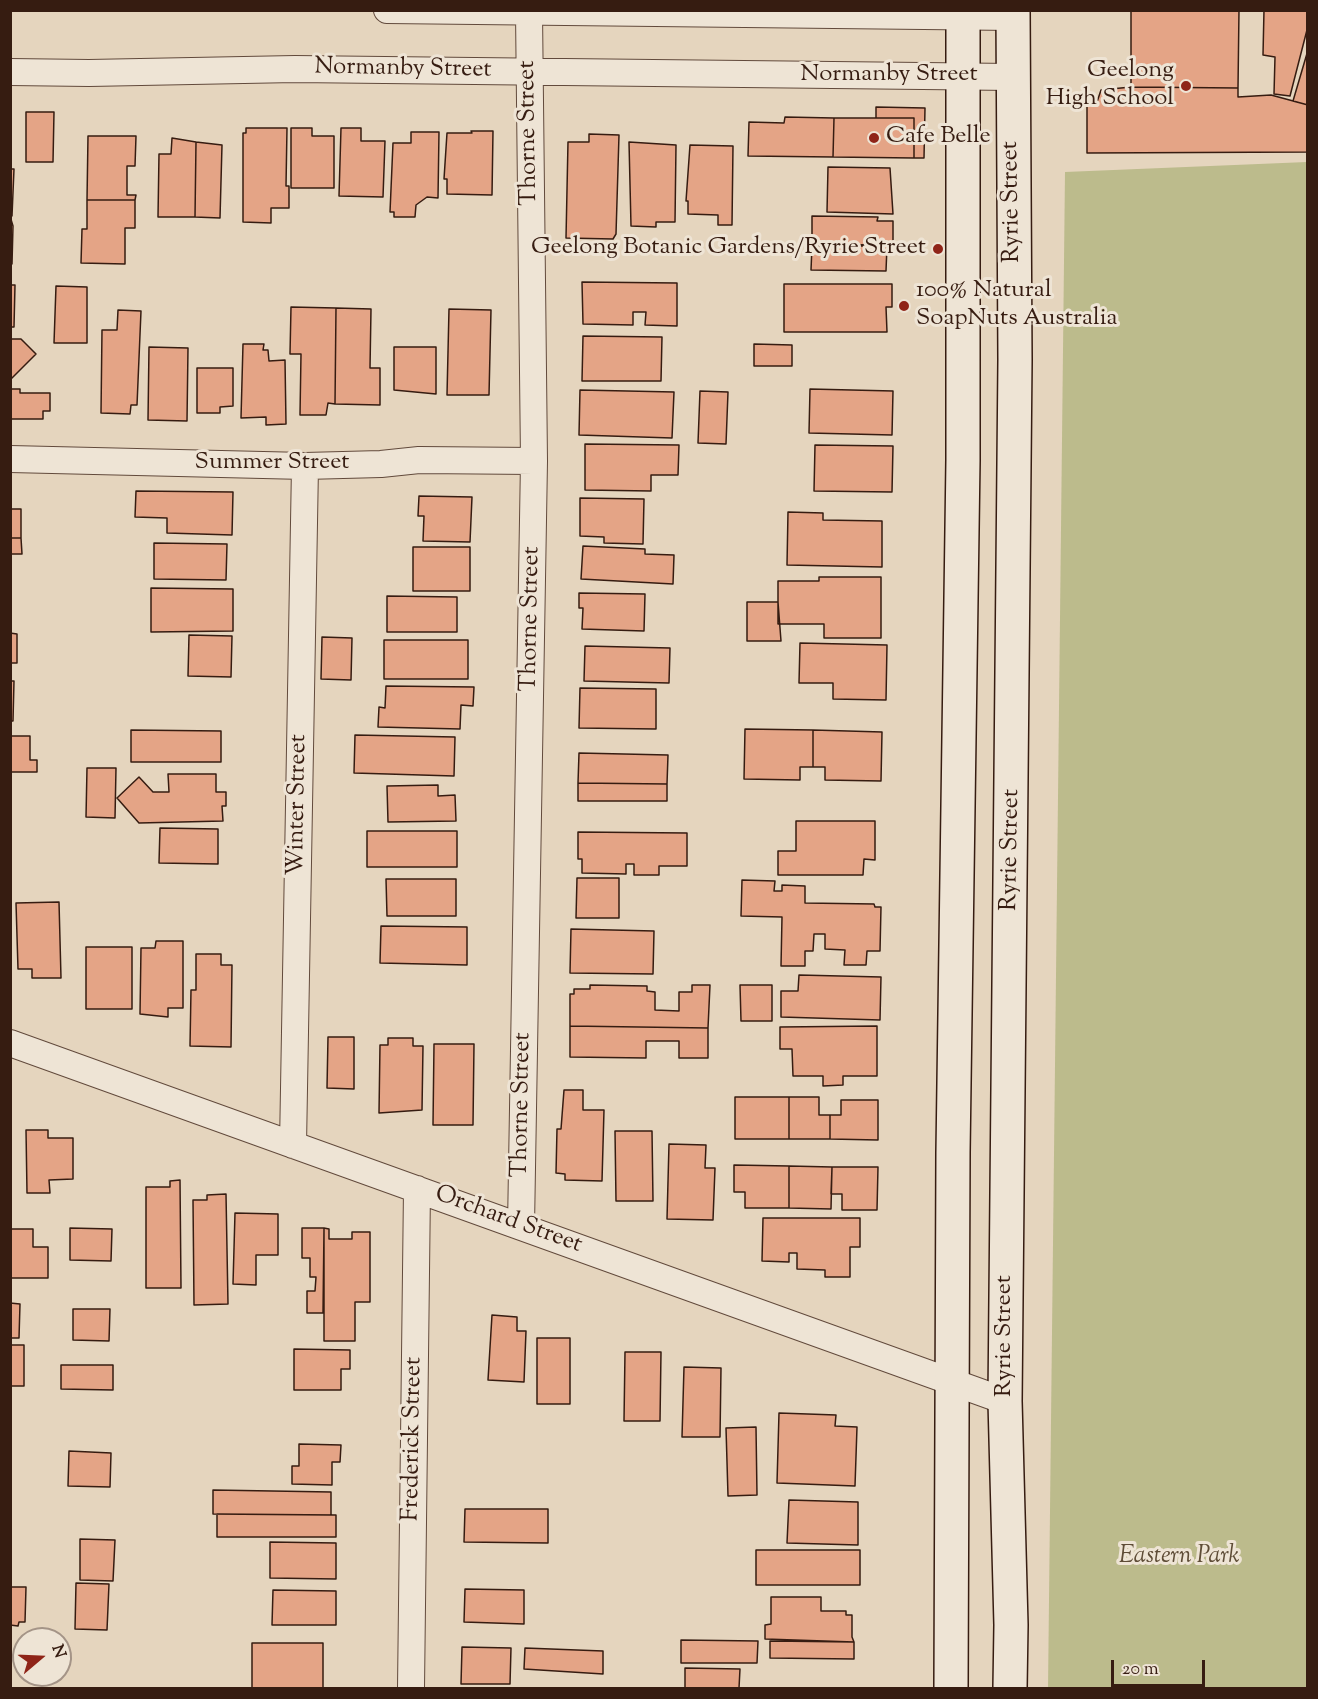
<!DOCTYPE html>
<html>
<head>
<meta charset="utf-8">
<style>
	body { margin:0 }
	#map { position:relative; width:1318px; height:1699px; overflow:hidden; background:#e5d5be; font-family:"Sorts Mill Goudy",serif }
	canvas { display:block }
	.frame { position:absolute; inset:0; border:12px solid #361c11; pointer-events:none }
	.north { position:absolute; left:12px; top:1627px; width:60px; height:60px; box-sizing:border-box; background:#eee4d5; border:2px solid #a49487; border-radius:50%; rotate:71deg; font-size:16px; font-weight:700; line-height:24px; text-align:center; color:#361c11 }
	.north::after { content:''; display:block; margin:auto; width:21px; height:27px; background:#8f2418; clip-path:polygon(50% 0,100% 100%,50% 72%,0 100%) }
	.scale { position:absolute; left:1111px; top:1660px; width:94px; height:27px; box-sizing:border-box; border:3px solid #361c11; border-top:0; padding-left:8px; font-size:18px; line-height:21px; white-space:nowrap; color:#361c11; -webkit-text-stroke:4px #eee4d5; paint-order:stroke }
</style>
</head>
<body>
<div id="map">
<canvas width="1318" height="1699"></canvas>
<div class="frame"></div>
<div class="north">N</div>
<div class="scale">20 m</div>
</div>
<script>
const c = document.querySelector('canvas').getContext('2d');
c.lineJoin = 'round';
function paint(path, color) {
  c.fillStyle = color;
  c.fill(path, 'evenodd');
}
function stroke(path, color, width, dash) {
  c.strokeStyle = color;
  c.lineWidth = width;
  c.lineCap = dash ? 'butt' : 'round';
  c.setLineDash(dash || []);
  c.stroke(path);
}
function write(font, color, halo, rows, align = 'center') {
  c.font = font + ' "Sorts Mill Goudy",serif';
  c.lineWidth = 6;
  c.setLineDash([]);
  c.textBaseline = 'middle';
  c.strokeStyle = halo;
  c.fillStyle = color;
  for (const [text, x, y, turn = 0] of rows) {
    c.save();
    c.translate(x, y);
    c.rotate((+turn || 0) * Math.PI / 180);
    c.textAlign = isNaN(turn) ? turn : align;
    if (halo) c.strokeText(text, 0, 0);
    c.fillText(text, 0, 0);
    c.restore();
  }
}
const green = new Path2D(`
	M 1307,162 L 1307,1688 L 1048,1688 L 1065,172 Z`);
const building = new Path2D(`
	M 1131,10 L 1239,10 L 1238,88 L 1131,87 Z
	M 1264,10 L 1308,10 L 1308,26 L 1290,96 L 1274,94 L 1275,57 L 1263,55 Z
	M 1308,50 L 1308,105 L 1293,101 Z
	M 1131,87 L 1238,88 L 1238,97 L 1271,95 L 1308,105 L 1308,152 L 1087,153 L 1087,106 L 1097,102 L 1101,90 Z
	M 876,107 L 925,108 L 924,158 L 914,158 L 914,118 L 876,118 Z
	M 26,112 L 54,112 L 53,162 L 26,162 Z
	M 785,117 L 834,118 L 833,157 L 748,156 L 749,122 L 784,123 Z
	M 834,118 L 914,118 L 914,158 L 833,157 Z
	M 246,128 L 287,128 L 286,186 L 289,186 L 289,208 L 271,208 L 271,223 L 243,222 L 243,133 L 246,133 Z
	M 291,128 L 312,128 L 312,136 L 334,136 L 334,188 L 291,188 Z
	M 341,128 L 361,128 L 361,141 L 385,141 L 383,197 L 339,196 Z
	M 471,131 L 493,131 L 492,195 L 447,194 L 447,179 L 444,179 L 447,133 L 472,133 Z
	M 411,132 L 439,132 L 438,198 L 427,197 L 416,205 L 415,217 L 394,217 L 394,212 L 390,212 L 393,143 L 411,143 Z
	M 589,134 L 619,135 L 616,234 L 613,239 L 566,238 L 568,142 L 589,142 Z
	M 88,136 L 136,136 L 135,166 L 127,166 L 127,195 L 136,195 L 135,200 L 87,200 Z
	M 172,138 L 196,142 L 195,217 L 158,217 L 159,154 L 171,154 Z
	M 196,142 L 222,145 L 220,218 L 195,217 Z
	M 629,142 L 676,145 L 675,222 L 656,222 L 656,227 L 631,226 Z
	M 690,145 L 733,146 L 732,225 L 718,225 L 718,215 L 688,214 L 688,201 L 686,201 Z
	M 828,167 L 890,168 L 893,214 L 827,212 Z
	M 10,169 L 14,169 L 12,216 L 10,216 Z
	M 87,200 L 135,200 L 135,228 L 125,228 L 125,264 L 81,263 L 82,229 L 87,229 Z
	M 10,216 L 13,226 L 12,264 L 10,264 Z
	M 812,216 L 878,217 L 877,221 L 893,221 L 893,244 L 812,246 Z
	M 812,246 L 887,246 L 886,271 L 811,270 Z
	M 582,282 L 677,283 L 677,326 L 645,325 L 646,312 L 633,312 L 633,325 L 583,324 Z
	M 784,284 L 892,284 L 892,307 L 886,307 L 887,332 L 784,332 Z
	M 10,285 L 15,285 L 14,327 L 10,327 Z
	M 56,286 L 87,287 L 87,343 L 54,343 Z
	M 291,307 L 336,308 L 335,404 L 328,403 L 326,415 L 300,415 L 301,354 L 290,354 Z
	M 336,308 L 371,309 L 370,368 L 380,368 L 380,405 L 335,404 Z
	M 449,309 L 491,310 L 489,395 L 447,395 Z
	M 118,310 L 141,311 L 137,405 L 131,405 L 130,414 L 101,413 L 102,330 L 117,330 Z
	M 583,336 L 662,337 L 661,381 L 582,381 Z
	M 11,339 L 21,339 L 36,354 L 11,379 Z
	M 243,344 L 264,344 L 263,350 L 268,350 L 269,361 L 285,360 L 286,424 L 266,425 L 266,417 L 241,418 Z
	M 754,344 L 792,345 L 792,366 L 754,366 Z
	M 149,347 L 188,348 L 187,421 L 148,420 Z
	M 394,347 L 436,347 L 436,394 L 394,390 Z
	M 197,368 L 233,368 L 233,406 L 220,407 L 220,413 L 197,413 Z
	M 10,389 L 20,389 L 20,393 L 50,393 L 50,411 L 43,411 L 43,419 L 10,419 Z
	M 810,389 L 893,391 L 892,435 L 809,433 Z
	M 580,390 L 674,392 L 672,438 L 579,435 Z
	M 700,391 L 728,392 L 726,444 L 698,443 Z
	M 585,444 L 679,445 L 678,475 L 651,475 L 651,491 L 585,490 Z
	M 815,445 L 893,446 L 892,492 L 814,491 Z
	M 136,491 L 233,492 L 232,535 L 167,533 L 167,518 L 135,517 Z
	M 419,496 L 472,497 L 470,542 L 423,541 L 424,516 L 418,516 Z
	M 580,498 L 644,499 L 643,544 L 604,543 L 604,537 L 580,536 Z
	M 10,509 L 21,509 L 21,538 L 10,538 Z
	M 788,512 L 823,513 L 823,520 L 882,521 L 882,567 L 787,565 Z
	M 10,538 L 21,538 L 22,554 L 10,554 Z
	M 154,543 L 227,544 L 226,580 L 154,579 Z
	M 583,546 L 645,549 L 645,554 L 674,555 L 673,584 L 581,579 Z
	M 413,547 L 470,547 L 470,591 L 413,591 Z
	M 819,577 L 881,577 L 881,638 L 824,638 L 824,624 L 778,624 L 778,581 L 819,581 Z
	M 151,588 L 233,589 L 233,631 L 151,632 Z
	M 579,593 L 645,594 L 644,631 L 582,629 L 583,608 L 579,608 Z
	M 387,596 L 457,597 L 457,632 L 387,632 Z
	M 747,602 L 778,602 L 781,641 L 747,641 Z
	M 10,633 L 17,634 L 17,663 L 10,663 Z
	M 189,635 L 232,636 L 231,677 L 188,676 Z
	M 322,637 L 352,638 L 351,680 L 321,679 Z
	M 384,640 L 468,640 L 468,679 L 384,679 Z
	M 800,643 L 887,645 L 886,700 L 833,699 L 833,683 L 799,683 Z
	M 585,646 L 670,648 L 669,683 L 584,681 Z
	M 10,681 L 14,681 L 13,721 L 10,721 Z
	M 386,686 L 474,687 L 473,706 L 461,705 L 460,729 L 378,727 L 379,707 L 385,708 Z
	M 580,688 L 656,689 L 656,729 L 579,728 Z
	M 745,729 L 813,730 L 813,767 L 800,767 L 800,780 L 744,779 Z
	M 131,730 L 221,731 L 221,762 L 131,762 Z
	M 813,730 L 882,732 L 881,781 L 825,780 L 825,767 L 813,767 Z
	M 355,735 L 455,737 L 454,776 L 354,773 Z
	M 10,736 L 30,736 L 30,760 L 37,760 L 37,772 L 10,772 Z
	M 579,753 L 668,755 L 667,784 L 578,783 Z
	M 87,768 L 116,768 L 115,818 L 86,817 Z
	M 168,774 L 216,774 L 216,792 L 226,792 L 226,806 L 222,806 L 223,821 L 139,823 L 117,798 L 139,777 L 153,792 L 169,792 Z
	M 578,783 L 667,784 L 667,801 L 578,801 Z
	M 438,785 L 438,796 L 455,795 L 456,821 L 388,822 L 387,786 Z
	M 796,821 L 875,821 L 875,860 L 864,859 L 863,875 L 778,875 L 778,851 L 796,851 Z
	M 160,828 L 218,829 L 218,864 L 159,863 Z
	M 367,831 L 457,831 L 457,867 L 367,867 Z
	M 578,832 L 687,833 L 687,866 L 659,866 L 659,875 L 634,875 L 634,864 L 626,864 L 626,874 L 582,873 L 582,859 L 578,859 Z
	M 577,878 L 619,878 L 619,918 L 576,918 Z
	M 386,879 L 456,879 L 456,916 L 387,916 Z
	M 742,880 L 775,881 L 774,891 L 782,891 L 782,885 L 805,886 L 805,903 L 874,904 L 875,907 L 881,907 L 880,951 L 867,951 L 866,965 L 844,965 L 845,950 L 825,949 L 825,934 L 814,934 L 813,951 L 805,951 L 805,966 L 781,966 L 782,917 L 741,916 Z
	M 59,902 L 61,978 L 32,978 L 32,969 L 18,969 L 16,903 Z
	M 381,926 L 467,927 L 467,965 L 380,963 Z
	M 571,929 L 654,931 L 653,974 L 570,973 Z
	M 156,941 L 183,941 L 183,1008 L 168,1008 L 168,1017 L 140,1014 L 141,948 L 155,948 Z
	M 86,947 L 132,947 L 132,1009 L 86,1009 Z
	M 196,954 L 221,954 L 221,965 L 232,965 L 231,1047 L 190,1046 L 191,990 L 196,990 Z
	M 799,975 L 881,977 L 880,1020 L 781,1017 L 781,991 L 798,991 Z
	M 590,985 L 647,986 L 647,991 L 655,992 L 655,1010 L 679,1011 L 679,992 L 692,992 L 692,985 L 710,985 L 708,1028 L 570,1026 L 570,994 L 574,994 L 574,989 L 590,989 Z
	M 740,985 L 772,985 L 772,1021 L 741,1021 Z
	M 570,1026 L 708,1028 L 708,1058 L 679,1058 L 679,1041 L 646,1041 L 646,1058 L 570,1057 Z
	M 877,1026 L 877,1076 L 843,1076 L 843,1085 L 823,1086 L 823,1076 L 793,1076 L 792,1049 L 780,1049 L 780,1027 Z
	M 328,1037 L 354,1037 L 354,1089 L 327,1088 Z
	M 388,1038 L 413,1038 L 413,1046 L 423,1046 L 422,1110 L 379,1113 L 380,1045 L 388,1045 Z
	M 434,1044 L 474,1044 L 473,1125 L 433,1125 Z
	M 564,1090 L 583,1090 L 583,1110 L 604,1110 L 602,1181 L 565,1180 L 565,1174 L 556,1173 L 557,1129 L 561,1129 Z
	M 735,1097 L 789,1097 L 789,1139 L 735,1139 Z
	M 789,1097 L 819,1097 L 819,1115 L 830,1115 L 830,1139 L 789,1139 Z
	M 841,1100 L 878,1100 L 878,1140 L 830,1139 L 830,1115 L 841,1115 Z
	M 26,1130 L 48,1130 L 48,1138 L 73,1138 L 73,1179 L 49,1180 L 50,1193 L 27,1193 Z
	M 615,1131 L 652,1131 L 653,1201 L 616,1201 Z
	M 669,1144 L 706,1145 L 705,1168 L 715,1168 L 713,1220 L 667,1219 Z
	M 734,1165 L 789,1166 L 789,1208 L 745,1208 L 745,1192 L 734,1192 Z
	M 789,1166 L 832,1167 L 831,1209 L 789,1208 Z
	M 832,1167 L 878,1167 L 877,1210 L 842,1210 L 842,1194 L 831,1194 Z
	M 180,1180 L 181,1288 L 146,1288 L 146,1187 L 170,1187 L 170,1181 Z
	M 226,1194 L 228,1304 L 194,1305 L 193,1200 L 207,1200 L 207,1195 Z
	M 235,1213 L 278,1214 L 278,1255 L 256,1255 L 256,1285 L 233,1284 Z
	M 763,1218 L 860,1218 L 860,1247 L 850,1247 L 850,1277 L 825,1277 L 825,1270 L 797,1269 L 797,1253 L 789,1253 L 789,1262 L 762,1261 Z
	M 70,1228 L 112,1229 L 111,1261 L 70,1260 Z
	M 302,1228 L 324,1228 L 323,1313 L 307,1313 L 307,1291 L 315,1291 L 316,1277 L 310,1277 L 310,1258 L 302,1258 Z
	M 324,1228 L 329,1229 L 329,1239 L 352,1239 L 352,1232 L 370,1232 L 370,1302 L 355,1302 L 355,1341 L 324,1341 Z
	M 10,1229 L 33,1229 L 33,1247 L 48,1247 L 48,1278 L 10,1278 Z
	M 10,1303 L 20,1304 L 19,1338 L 10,1338 Z
	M 73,1309 L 110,1309 L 109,1341 L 73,1340 Z
	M 492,1315 L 517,1317 L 517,1331 L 526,1331 L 524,1382 L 488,1380 Z
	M 537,1338 L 570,1338 L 570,1404 L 537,1404 Z
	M 10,1345 L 24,1345 L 24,1386 L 10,1386 Z
	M 294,1349 L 350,1350 L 350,1369 L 341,1369 L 341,1390 L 294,1390 Z
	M 625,1352 L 661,1352 L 660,1421 L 624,1421 Z
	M 61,1365 L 113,1365 L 113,1390 L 61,1389 Z
	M 684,1367 L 721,1368 L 720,1437 L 682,1437 Z
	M 779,1413 L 836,1415 L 835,1426 L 857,1427 L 855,1486 L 777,1483 Z
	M 756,1427 L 757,1495 L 728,1496 L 726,1428 Z
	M 299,1444 L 341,1445 L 340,1462 L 332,1462 L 332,1485 L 292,1484 L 292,1466 L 299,1466 Z
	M 69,1451 L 111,1453 L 110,1487 L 68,1486 Z
	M 213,1490 L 331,1492 L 331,1515 L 213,1514 Z
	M 789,1500 L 858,1502 L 858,1545 L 787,1543 Z
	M 465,1509 L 548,1509 L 548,1543 L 464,1542 Z
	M 217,1514 L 336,1515 L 336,1537 L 217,1537 Z
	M 80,1539 L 115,1540 L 113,1581 L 80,1580 Z
	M 270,1542 L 336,1543 L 336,1579 L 270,1578 Z
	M 756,1550 L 860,1550 L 860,1585 L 756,1585 Z
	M 76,1583 L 109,1584 L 107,1630 L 75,1629 Z
	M 10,1587 L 26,1587 L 25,1622 L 19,1622 L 18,1626 L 10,1625 Z
	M 465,1589 L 524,1590 L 524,1624 L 464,1622 Z
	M 273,1590 L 336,1591 L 336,1625 L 272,1625 Z
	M 771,1597 L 821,1597 L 821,1611 L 846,1611 L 846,1615 L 852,1615 L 852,1637 L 854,1642 L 765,1639 L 765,1625 L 771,1624 Z
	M 681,1640 L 758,1641 L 757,1663 L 681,1663 Z
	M 770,1641 L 854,1642 L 854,1659 L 770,1658 Z
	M 252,1643 L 323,1643 L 323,1688 L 252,1688 Z
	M 462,1647 L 511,1648 L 510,1684 L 461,1684 Z
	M 525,1648 L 603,1651 L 603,1674 L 524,1669 Z
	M 685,1668 L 740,1669 L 739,1688 L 685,1688 Z`);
const minor = new Path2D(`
	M 387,10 L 1013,17
	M 10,72 L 89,73 L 295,69 L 1012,77
	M 10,459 L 305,466 L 381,464 L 419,460 L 534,461
	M 10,1043 L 1005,1401
	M 293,1145 L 305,466
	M 521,1226 L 534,461 L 529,12
	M 411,1688 L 417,1189`);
const secondary = new Path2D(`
	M 951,1688 L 953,1152 L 963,460 L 963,10
	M 1010,1688 L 1011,1625 L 1005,1401 L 1015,360 L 1013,10`);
const markers = [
	[1186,86,6,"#8f2418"],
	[874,138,6,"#8f2418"],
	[938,249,6,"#8f2418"],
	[904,306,6,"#8f2418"]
];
const streetNames = [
	["Normanby Street",403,70,1],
	["Normanby Street",889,76],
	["Thorne Street",530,133,-91],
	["Ryrie Street",1013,202,-91],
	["Summer Street",272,464],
	["Thorne Street",532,619,-89],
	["Winter Street",299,805,-89],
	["Ryrie Street",1012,850,-89],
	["Thorne Street",523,1105,-89],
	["Orchard Street",508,1221,20],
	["Ryrie Street",1006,1336,-90],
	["Frederick Street",414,1439,-89]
];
const poiNames = [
	["Geelong",1174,72],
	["High School",1174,100],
	["Cafe Belle",886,138,"left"],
	["Geelong Botanic Gardens/Ryrie Street",926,249],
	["100% Natural",916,292,"left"],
	["SoapNuts Australia",916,320,"left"]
];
const parkNames = [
	["Eastern Park",1179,1558]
];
paint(green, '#bcbb8c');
paint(building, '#e4a486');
stroke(building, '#361c11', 1.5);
stroke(minor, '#624a3c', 28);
stroke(secondary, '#361c11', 36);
stroke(minor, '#eee4d5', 26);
stroke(secondary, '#eee4d5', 33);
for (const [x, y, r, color] of markers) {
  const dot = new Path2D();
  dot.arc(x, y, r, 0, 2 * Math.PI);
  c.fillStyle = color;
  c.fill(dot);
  stroke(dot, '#eee4d5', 2);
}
write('24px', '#361c11', '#eee4d5', streetNames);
write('24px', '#361c11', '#eee4d5', poiNames, 'right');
write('italic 24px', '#5e4c36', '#eee4d5', parkNames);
</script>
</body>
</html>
